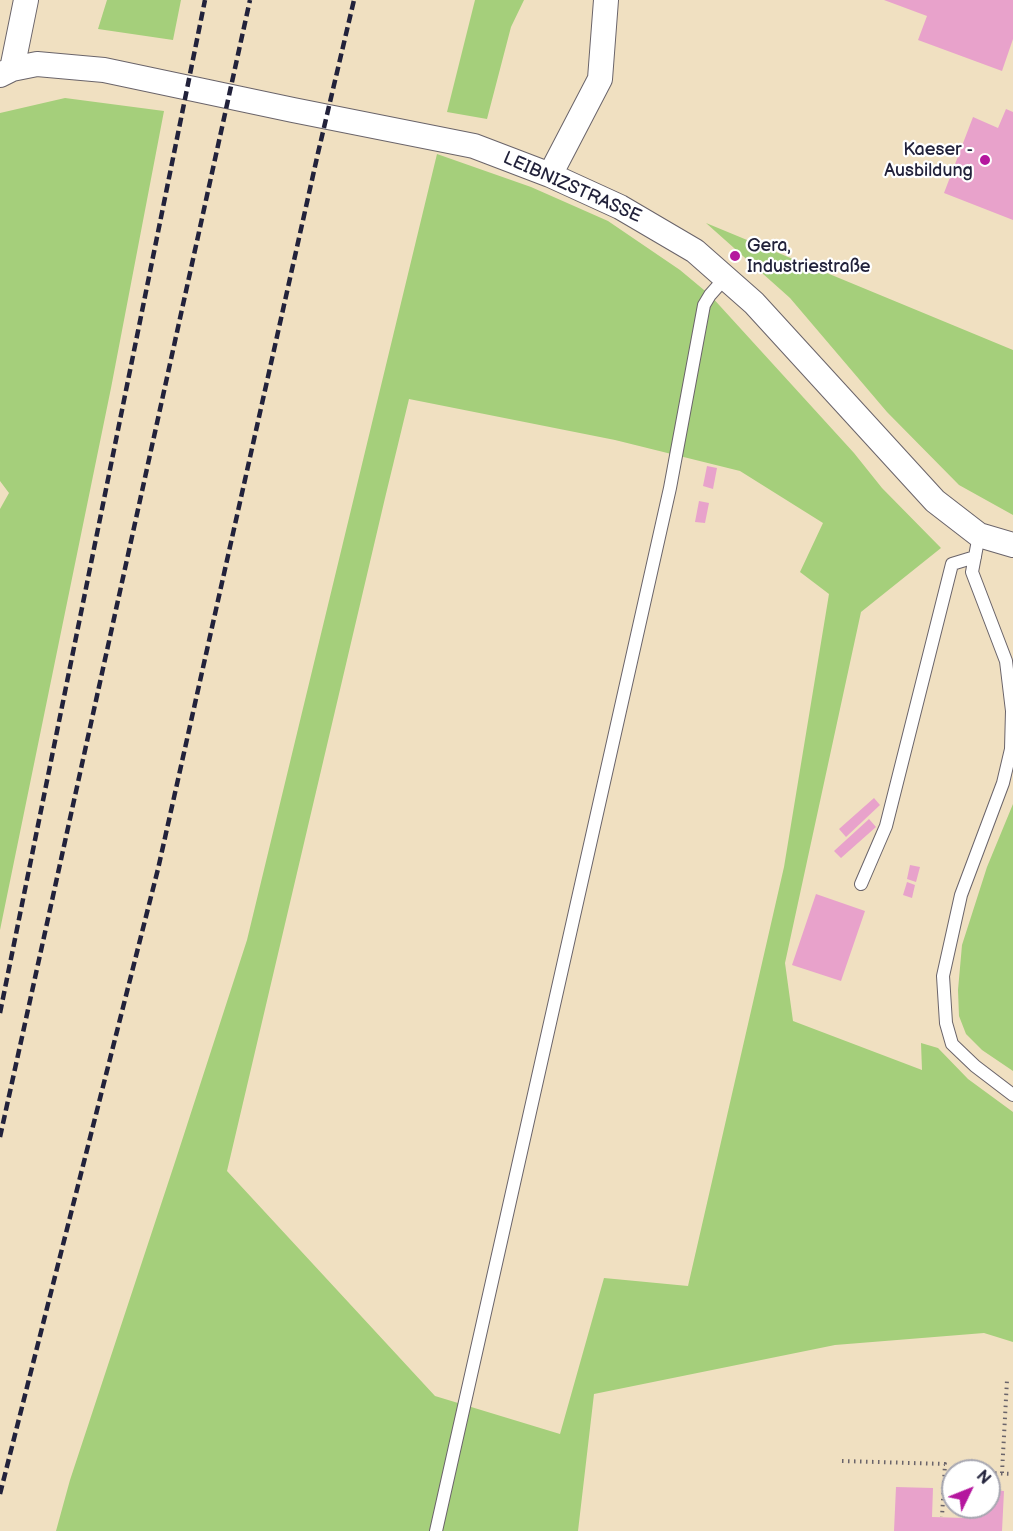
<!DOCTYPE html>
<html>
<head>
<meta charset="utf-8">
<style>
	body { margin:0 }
	#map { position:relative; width:1013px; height:1531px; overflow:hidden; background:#f0e0c1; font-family:"Balsamiq Sans",sans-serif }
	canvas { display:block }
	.north { position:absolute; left:941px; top:1459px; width:60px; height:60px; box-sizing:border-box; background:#fff; border:2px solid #a7a7b1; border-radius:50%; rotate:47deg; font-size:16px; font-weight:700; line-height:24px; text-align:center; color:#22223b }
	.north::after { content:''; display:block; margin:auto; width:21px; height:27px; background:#b5179e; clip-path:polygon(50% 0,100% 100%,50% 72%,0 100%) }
</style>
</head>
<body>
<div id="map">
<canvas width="1013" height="1531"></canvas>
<div class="north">N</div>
</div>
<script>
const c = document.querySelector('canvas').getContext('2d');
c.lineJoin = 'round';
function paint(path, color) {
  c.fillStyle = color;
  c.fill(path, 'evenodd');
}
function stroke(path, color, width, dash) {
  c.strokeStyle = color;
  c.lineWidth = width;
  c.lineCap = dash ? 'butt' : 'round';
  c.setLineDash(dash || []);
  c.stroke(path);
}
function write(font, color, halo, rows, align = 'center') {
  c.font = font + ' "Balsamiq Sans",sans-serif';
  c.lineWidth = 4.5;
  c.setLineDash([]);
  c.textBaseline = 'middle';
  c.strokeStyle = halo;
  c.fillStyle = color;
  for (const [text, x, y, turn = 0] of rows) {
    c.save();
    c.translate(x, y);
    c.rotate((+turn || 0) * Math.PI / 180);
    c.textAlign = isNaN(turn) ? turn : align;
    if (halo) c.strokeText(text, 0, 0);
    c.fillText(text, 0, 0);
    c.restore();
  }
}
const green = new Path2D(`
	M 107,0 L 181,0 L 173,40 L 98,29 Z
	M 475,0 L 524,0 L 511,27 L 487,119 L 447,112 Z
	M 65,98 L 164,111 L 111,388 L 0,930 L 0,509 L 9,493 L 0,481 L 0,113 Z
	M 437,154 L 531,187 L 608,221 L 680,270 L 710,295 L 854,453 L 882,488 L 941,548 L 861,612 L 785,963 L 793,1021 L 922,1070 L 921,1043 L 938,1048 L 968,1079 L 1013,1112 L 1013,1342 L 984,1333 L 835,1345 L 594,1394 L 578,1531 L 56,1531 L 70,1480 L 176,1159 L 247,940 ZM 409,399 L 615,440 L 740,471 L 823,523 L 800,572 L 829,594 L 784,867 L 688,1286 L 604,1278 L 560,1434 L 435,1396 L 227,1171 L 385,498 Z
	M 706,223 L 1013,350 L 1013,515 L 959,485 L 887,412 L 790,298 Z
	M 1013,804 L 1013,1071 L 982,1050 L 966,1034 L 959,1016 L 958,990 L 962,945 L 987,867 Z`);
const building = new Path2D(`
	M 884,0 L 1013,0 L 1013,39 L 1002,71 L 918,40 L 927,16 Z
	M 1006,109 L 1013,112 L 1013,220 L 944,193 L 973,117 L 998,128 Z
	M 707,466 L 717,468 L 713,489 L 703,486 Z
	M 699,501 L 709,503 L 705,523 L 695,522 Z
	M 874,798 L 880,805 L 846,837 L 839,829 Z
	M 869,819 L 876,827 L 841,858 L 834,851 Z
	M 910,865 L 920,867 L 916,882 L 907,879 Z
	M 907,882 L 915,885 L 912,898 L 903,895 Z
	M 816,894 L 865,911 L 841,981 L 792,965 Z
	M 896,1487 L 933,1488 L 932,1517 L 965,1518 L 965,1507 L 989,1507 L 989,1490 L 1004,1491 L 1002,1531 L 894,1531 Z`);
const path = new Path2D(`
	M 842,1461 L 945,1464 L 942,1517
	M 989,1473 L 1013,1474
	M 1002,1473 L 1007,1380`);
const service = new Path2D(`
	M 979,535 L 972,572 L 1006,661 L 1012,711 L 1011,749 L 1003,783 L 961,895 L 943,976 L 946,1023 L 952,1044 L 975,1066 L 1013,1095
	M 861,884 L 886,826 L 952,564 L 975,557
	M 436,1531 L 670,488 L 704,305 L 710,295 L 725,278`);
const minor = new Path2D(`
	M 12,69 L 26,0
	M 0,75 L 12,69 L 37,64 L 104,70 L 293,110 L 474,146 L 550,175 L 620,207 L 695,251 L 754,303 L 935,501 L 979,535 L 1013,545
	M 550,175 L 600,79 L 606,0`);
const rail = new Path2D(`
	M 0,1013 L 205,0
	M 0,1137 L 250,0
	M 0,1494 L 158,869 L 318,153 L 354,0`);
const markers = [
	[985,160,6,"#b5179e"],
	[735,256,6,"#b5179e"]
];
const poiNames = [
	["Kaeser -",973,150],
	["Ausbildung",973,171],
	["Gera,",747,246,"left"],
	["Industriestraße",747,267,"left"]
];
const streetNames = [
	["LEIBNIZSTRASSE",572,188,24]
];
paint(green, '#a5cf7b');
paint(building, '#e8a2cb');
stroke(service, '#6a646a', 14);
stroke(minor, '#6a646a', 26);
stroke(path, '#6a646a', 4, [1.5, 4.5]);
stroke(service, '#fff', 12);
stroke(minor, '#fff', 24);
stroke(rail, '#22223b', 4.5, [9, 4.5]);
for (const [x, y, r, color] of markers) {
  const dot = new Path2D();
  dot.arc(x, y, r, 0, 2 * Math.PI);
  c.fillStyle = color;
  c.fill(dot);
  stroke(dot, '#fff', 2);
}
write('18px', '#22223b', '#fff', poiNames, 'right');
write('18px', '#22223b', '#fff', streetNames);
</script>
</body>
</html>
